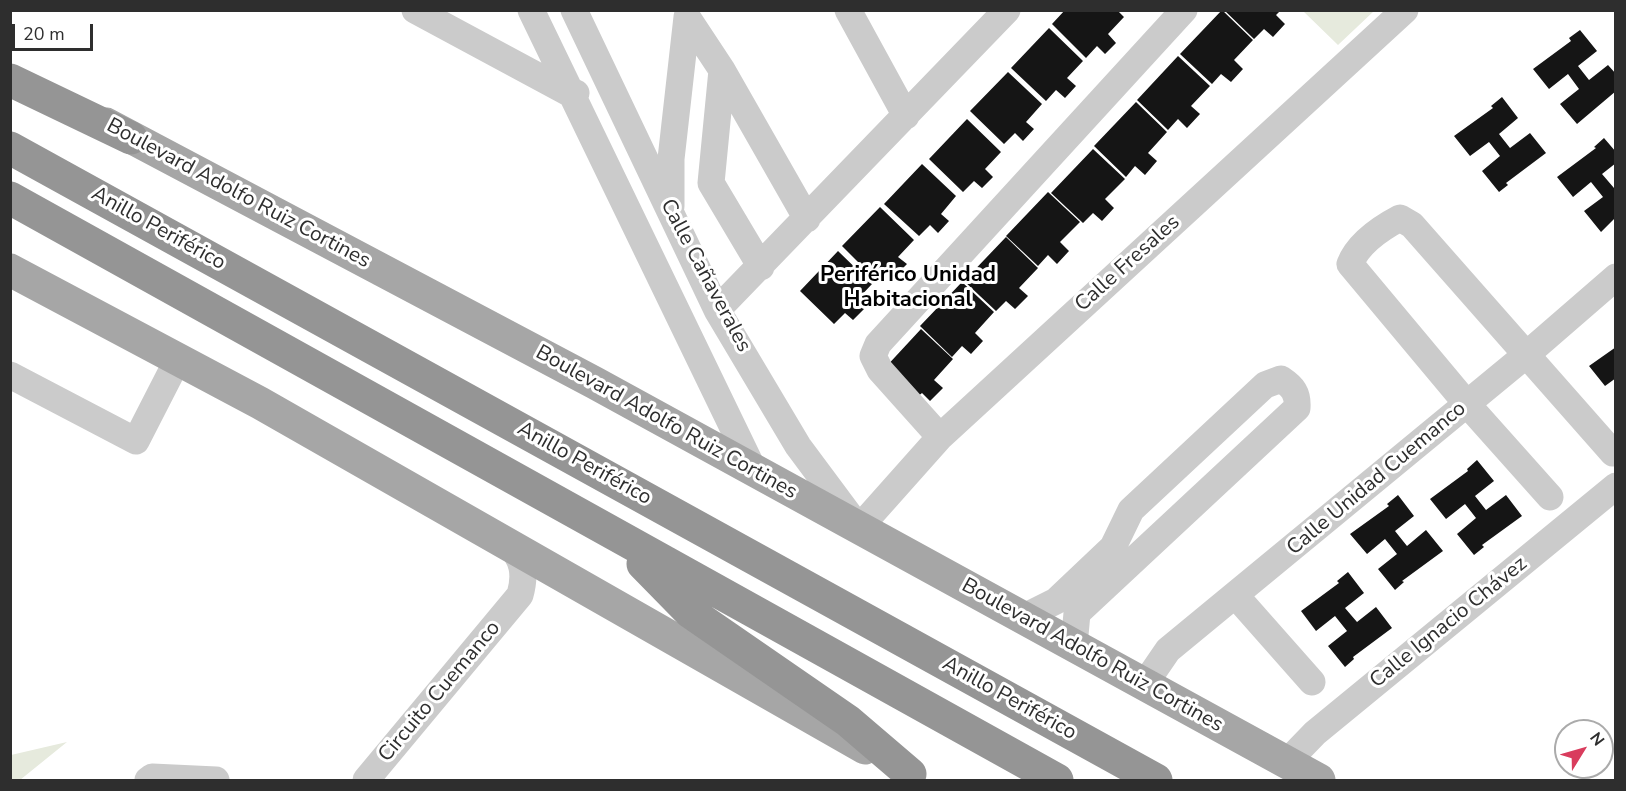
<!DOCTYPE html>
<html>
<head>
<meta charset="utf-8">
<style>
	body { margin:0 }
	#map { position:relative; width:1626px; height:791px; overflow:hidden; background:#fff; font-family:"Nunito Sans",sans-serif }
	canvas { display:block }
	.frame { position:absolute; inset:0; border:12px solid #2e2e2e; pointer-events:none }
	.north { position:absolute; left:1554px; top:719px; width:60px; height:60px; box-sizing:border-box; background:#fff; border:2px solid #ababab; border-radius:50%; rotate:53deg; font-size:16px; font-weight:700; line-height:24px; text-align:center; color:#2e2e2e }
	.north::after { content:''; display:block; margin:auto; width:21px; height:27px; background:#d93c5d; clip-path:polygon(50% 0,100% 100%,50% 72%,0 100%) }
	.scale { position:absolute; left:12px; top:24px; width:81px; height:27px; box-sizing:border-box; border:3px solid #2e2e2e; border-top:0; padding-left:8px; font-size:18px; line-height:21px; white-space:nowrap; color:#2e2e2e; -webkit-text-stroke:4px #fff; paint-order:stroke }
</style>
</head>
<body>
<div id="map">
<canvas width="1626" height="791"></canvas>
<div class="frame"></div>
<div class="north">N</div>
<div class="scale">20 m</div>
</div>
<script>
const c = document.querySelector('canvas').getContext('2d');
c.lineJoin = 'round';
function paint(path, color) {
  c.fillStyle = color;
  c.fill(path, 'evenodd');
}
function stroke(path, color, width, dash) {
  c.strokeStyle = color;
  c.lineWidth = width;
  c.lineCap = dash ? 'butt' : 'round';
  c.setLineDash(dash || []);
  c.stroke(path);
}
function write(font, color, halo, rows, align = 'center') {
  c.font = font + ' "Nunito Sans",sans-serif';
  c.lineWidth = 6;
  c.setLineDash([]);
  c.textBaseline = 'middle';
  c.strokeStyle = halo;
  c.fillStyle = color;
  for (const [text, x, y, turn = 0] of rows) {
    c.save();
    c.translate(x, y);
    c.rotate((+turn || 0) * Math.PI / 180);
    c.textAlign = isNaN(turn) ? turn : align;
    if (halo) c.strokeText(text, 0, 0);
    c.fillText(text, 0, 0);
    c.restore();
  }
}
const green = new Path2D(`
	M 1303,11 L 1374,11 L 1338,45 Z
	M 67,742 L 20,780 L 11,780 L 11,755 Z`);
const building = new Path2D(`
	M 1065,10 L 1117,10 L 1124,17 L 1108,34 L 1116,43 L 1105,54 L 1097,46 L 1086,58 L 1052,24 Z
	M 1222,10 L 1253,40 L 1234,60 L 1243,69 L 1231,82 L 1221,74 L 1212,84 L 1180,54 Z
	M 1224,10 L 1281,10 L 1276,15 L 1285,24 L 1273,37 L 1264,29 L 1254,39 Z
	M 1049,28 L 1083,61 L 1067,78 L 1076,86 L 1065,98 L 1056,90 L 1046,101 L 1011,68 Z
	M 1580,30 L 1597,51 L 1578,66 L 1589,80 L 1608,65 L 1616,74 L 1616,91 L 1577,124 L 1560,104 L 1579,89 L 1568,74 L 1549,89 L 1533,69 L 1571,41 L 1569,38 Z
	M 1178,56 L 1210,86 L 1191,106 L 1200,114 L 1187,128 L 1178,119 L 1168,130 L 1137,100 Z
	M 1008,72 L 1042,104 L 1026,122 L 1034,129 L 1023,141 L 1015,133 L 1004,144 L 970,111 Z
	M 1502,97 L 1518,118 L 1499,134 L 1510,148 L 1530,133 L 1546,153 L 1506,183 L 1508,185 L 1499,192 L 1482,171 L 1500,156 L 1489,142 L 1470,156 L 1454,136 L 1493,108 L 1491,106 Z
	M 1136,102 L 1167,132 L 1148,153 L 1157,161 L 1145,175 L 1135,166 L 1126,177 L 1094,146 Z
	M 967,119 L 1001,152 L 985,169 L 993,177 L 982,188 L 974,181 L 963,192 L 929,159 Z
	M 1604,138 L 1616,152 L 1616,163 L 1602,174 L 1614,188 L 1616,187 L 1616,217 L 1601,232 L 1584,211 L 1603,197 L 1591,182 L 1573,197 L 1557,177 L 1596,148 L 1594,147 Z
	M 1093,149 L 1125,179 L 1105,199 L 1114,208 L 1102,221 L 1093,213 L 1083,223 L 1051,193 Z
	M 922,164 L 956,196 L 941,214 L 949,221 L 938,233 L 930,225 L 919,236 L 884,204 Z
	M 1048,192 L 1080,222 L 1060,242 L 1069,251 L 1057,264 L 1048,255 L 1038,266 L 1006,236 Z
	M 880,207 L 914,240 L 898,257 L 907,264 L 895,276 L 887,268 L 876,280 L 842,246 Z
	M 1006,237 L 1038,268 L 1019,288 L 1028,296 L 1015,309 L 1006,301 L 996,311 L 964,281 Z
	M 838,251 L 872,284 L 856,301 L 864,309 L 853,320 L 845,313 L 834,324 L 800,291 Z
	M 962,282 L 994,312 L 975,333 L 983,341 L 971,354 L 962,346 L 952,357 L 920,326 Z
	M 921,329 L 953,359 L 934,380 L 943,388 L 930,401 L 922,393 L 911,402 L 883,370 Z
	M 1616,347 L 1616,378 L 1605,386 L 1589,366 Z
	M 1477,460 L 1494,481 L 1475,496 L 1486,510 L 1506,495 L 1522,516 L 1482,545 L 1484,547 L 1474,555 L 1457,534 L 1476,518 L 1465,504 L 1446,519 L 1430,499 L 1468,471 L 1467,469 Z
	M 1398,495 L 1414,516 L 1395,531 L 1407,546 L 1426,530 L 1443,551 L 1402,581 L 1404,582 L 1395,590 L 1378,569 L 1397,554 L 1385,539 L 1367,554 L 1350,534 L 1389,506 L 1387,504 Z
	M 1348,572 L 1364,593 L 1345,608 L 1357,622 L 1376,607 L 1392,628 L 1353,657 L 1354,659 L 1345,667 L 1328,646 L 1347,631 L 1335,616 L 1316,631 L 1301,611 L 1339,583 L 1337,581 Z`);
const minor = new Path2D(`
	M 415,10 L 571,94 L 576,93
	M 531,10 L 753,469
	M 574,10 L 717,310 L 798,446 L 859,528 L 940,437 L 1405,10
	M 848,10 L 906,116
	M 687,17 L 722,70 L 807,219
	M 722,70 L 711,183 L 761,267
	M 671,206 L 671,159 L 687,17
	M 717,310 L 1007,10
	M 10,375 L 136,441 L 178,359
	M 940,437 L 880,370 L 873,356 L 878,344 L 1184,10
	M 1550,497 L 1467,404 L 1350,264 C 1358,244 1381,228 1400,218 L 1412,225 L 1613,453
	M 1236,596 L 1312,682
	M 1022,618 L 1056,601 L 1113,547 L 1131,510 L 1265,385 L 1281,379 C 1293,387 1298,393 1297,408 L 1077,613 L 1074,646
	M 1144,685 L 1168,650 L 1526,355 L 1616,277
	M 1286,763 L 1315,733 L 1616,486
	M 148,780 L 152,777 L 216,780
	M 366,780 L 520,595 C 526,574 523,559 508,543`);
const major = new Path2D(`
	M 106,124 L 595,383 L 1319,780
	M 10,270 L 260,403 L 865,748`);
const highway = new Path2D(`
	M 10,80 L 131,138
	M 10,148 L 1156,780
	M 10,198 L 1057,780
	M 643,564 L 690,612 L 848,721 L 910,774`);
const streetNames = [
	["Boulevard Adolfo Ruiz Cortines",238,194,28],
	["Anillo Periférico",158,229,29],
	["Calle Fresales",1128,264,-42],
	["Calle Cañaverales",705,276,62],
	["Boulevard Adolfo Ruiz Cortines",666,423,29],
	["Anillo Periférico",584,464,29],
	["Calle Unidad Cuemanco",1377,479,-40],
	["Calle Ignacio Chávez",1449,623,-39],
	["Boulevard Adolfo Ruiz Cortines",1092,656,29],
	["Circuito Cuemanco",440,692,-50],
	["Anillo Periférico",1009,699,29]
];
const neighbourhoodNames = [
	["Periférico Unidad",908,276],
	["Habitacional",908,301]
];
paint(green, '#e6eadd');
paint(building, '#151515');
stroke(minor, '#cbcbcb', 27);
stroke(major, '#a6a6a6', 33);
stroke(highway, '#959595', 33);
write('21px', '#2e2e2e', '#fff', streetNames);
write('bold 22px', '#000', '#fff', neighbourhoodNames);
</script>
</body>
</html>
